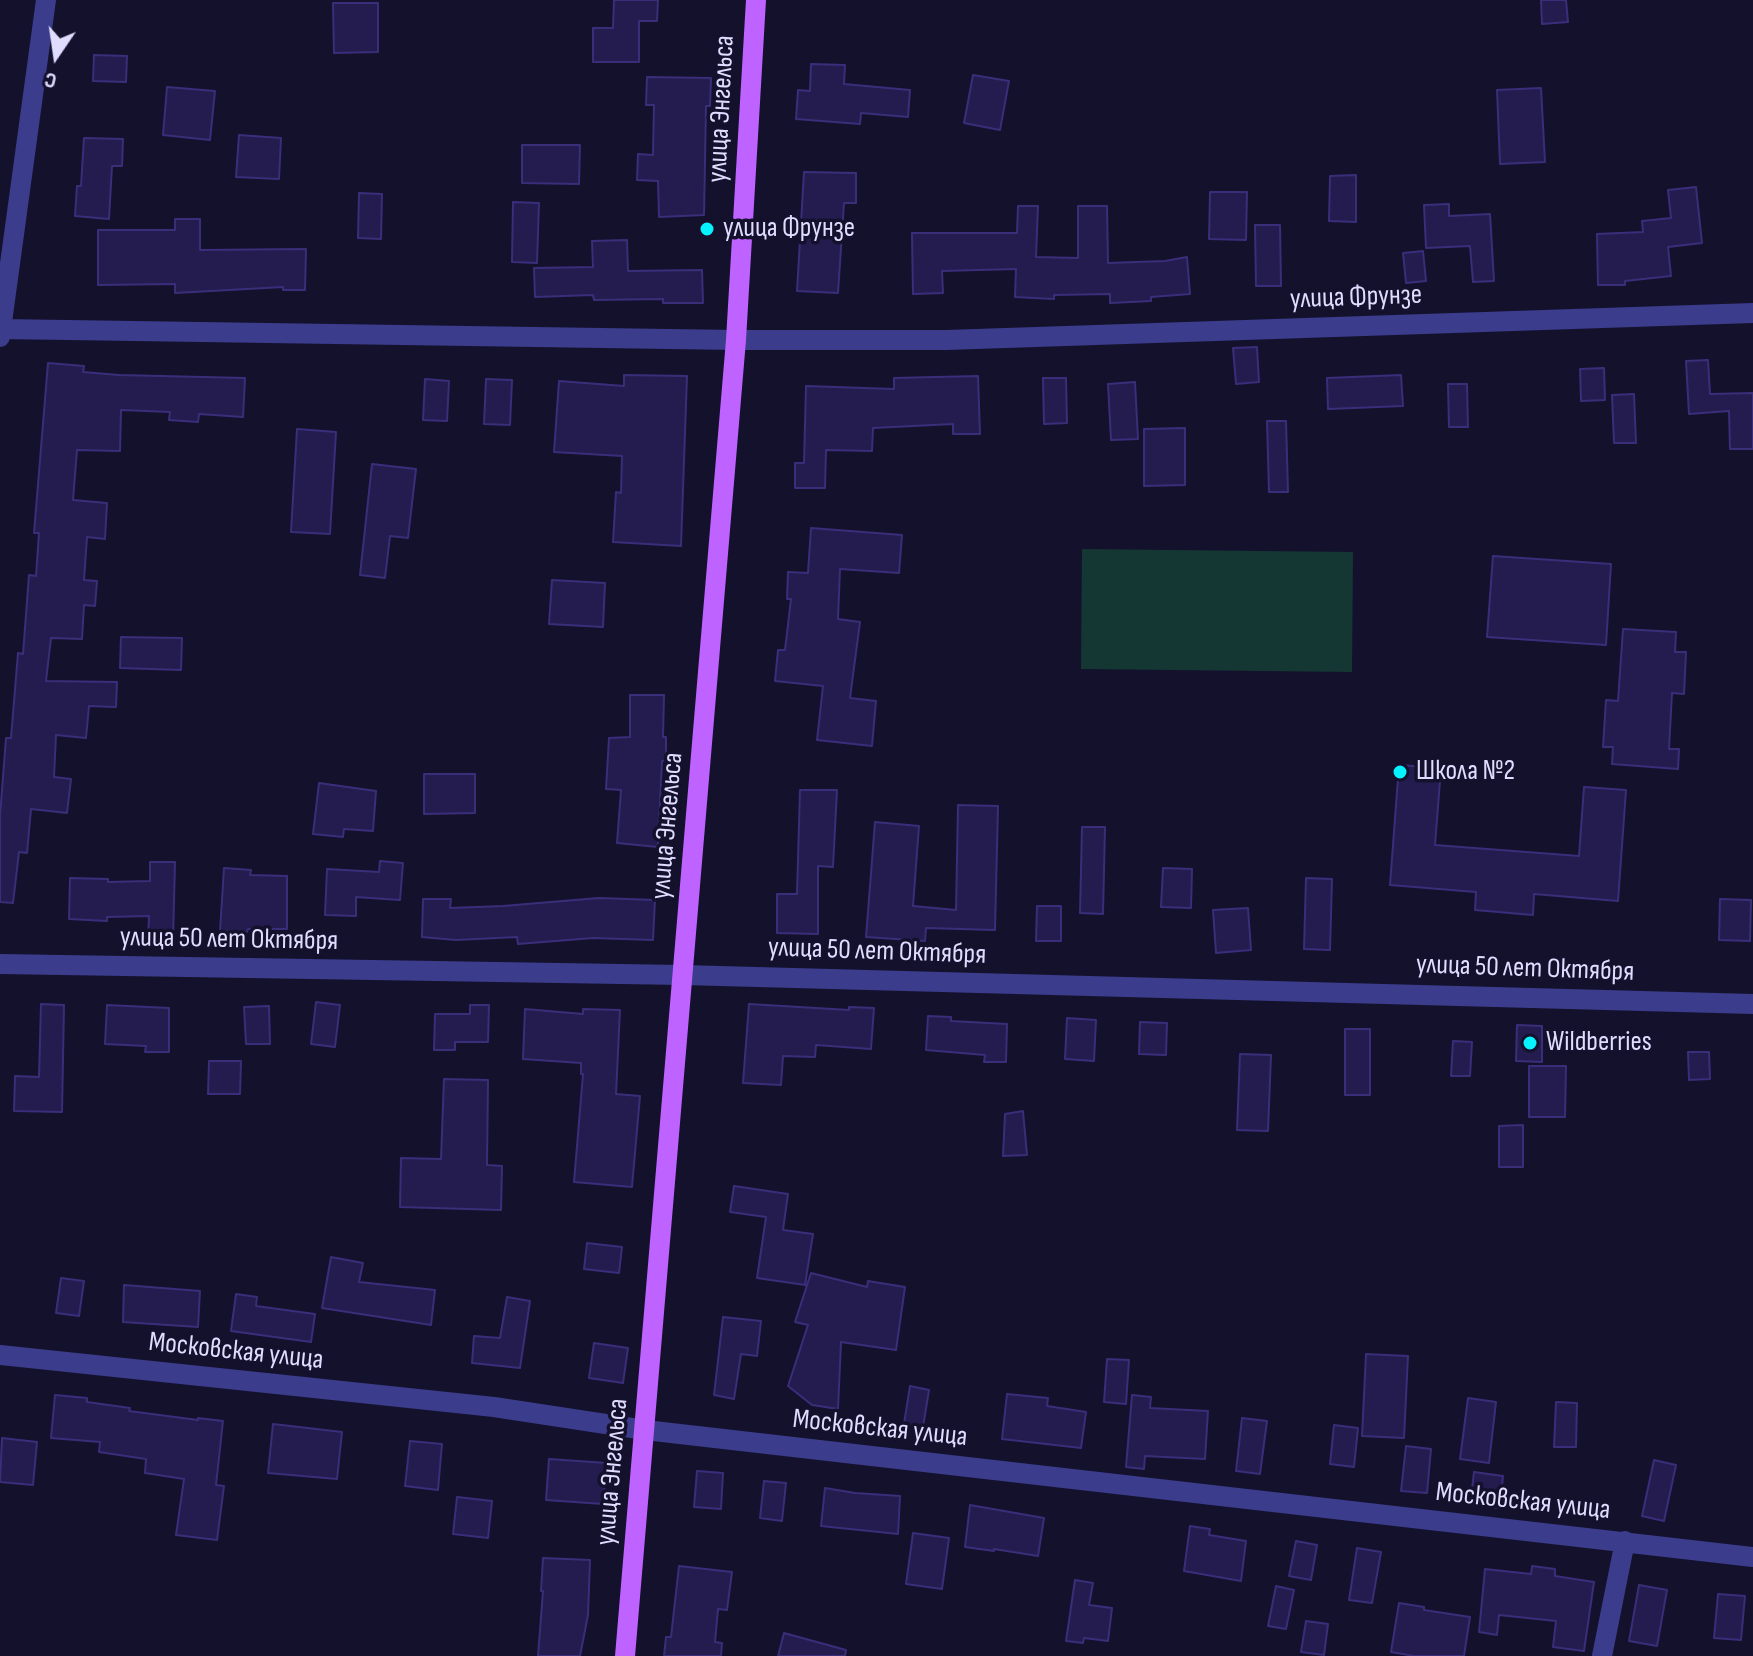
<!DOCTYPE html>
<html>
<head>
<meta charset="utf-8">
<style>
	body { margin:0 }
	#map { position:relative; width:1753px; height:1656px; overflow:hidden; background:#14112d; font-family:"Sofia Sans Condensed",sans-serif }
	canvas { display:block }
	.north { position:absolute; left:16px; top:16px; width:80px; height:80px; -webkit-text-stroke:6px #14112d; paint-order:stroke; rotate:193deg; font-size:22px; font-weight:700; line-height:32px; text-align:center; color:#dfdcff }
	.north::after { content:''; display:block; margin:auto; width:28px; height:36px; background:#dfdcff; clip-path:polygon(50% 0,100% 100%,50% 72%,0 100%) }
</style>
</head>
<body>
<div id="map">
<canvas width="1753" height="1656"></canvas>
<div class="north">С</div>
</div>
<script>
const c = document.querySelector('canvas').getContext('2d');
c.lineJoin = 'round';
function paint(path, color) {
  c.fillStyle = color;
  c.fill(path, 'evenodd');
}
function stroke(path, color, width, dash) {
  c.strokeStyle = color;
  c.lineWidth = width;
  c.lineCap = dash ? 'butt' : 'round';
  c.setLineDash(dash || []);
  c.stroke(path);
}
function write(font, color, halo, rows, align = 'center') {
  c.font = font + ' "Sofia Sans Condensed",sans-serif';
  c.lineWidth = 7;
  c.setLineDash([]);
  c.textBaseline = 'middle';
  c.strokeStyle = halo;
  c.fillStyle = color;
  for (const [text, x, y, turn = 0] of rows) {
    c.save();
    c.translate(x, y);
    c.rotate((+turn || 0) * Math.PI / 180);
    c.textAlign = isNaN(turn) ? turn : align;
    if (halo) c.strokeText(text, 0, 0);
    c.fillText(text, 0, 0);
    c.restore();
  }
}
const green = new Path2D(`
	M 1082,549 L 1353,552 L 1352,672 L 1081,669 Z`);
const building = new Path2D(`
	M 614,0 L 658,0 L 657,21 L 639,21 L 639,62 L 593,62 L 593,28 L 613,28 Z
	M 1541,0 L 1566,0 L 1568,22 L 1542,24 Z
	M 333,3 L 378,3 L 378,52 L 334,53 Z
	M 94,55 L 127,56 L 126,82 L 93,81 Z
	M 811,64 L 845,65 L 844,84 L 910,90 L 908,117 L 861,113 L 860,124 L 796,119 L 798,90 L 810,91 Z
	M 973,75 L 1009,81 L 1000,130 L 964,123 Z
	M 647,77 L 711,78 L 710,106 L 706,106 L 704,215 L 659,217 L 658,181 L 637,180 L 638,154 L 653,155 L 654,105 L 646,105 Z
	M 167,87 L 215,91 L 210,140 L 163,135 Z
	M 1541,88 L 1545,162 L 1500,164 L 1497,90 Z
	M 239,135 L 281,138 L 279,179 L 236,177 Z
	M 84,138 L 123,139 L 122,166 L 112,166 L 109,219 L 75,216 L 77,186 L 81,186 Z
	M 522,145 L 580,145 L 579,184 L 522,183 Z
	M 804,172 L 856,173 L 856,203 L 844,203 L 838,293 L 797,291 Z
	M 1356,175 L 1356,222 L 1329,221 L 1330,176 Z
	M 1696,187 L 1702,243 L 1668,247 L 1671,276 L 1625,281 L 1625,285 L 1598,285 L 1597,234 L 1643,232 L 1642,221 L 1671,218 L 1668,190 Z
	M 1210,192 L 1247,192 L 1246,240 L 1209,239 Z
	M 359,193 L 382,194 L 381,239 L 358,238 Z
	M 513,202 L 539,203 L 537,263 L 512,262 Z
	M 1449,204 L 1449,216 L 1490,214 L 1494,281 L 1473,282 L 1470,246 L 1426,248 L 1424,205 Z
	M 1018,206 L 1038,206 L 1036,257 L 1078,258 L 1078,206 L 1107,206 L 1108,263 L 1165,261 L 1187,257 L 1190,294 L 1151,297 L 1151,301 L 1110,303 L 1110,294 L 1054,295 L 1054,299 L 1015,297 L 1016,269 L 942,271 L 943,293 L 913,294 L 912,233 L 1017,233 Z
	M 175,219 L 200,219 L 200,250 L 306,249 L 305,290 L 283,290 L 283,287 L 175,293 L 175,284 L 98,285 L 98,230 L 175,230 Z
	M 1255,225 L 1280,225 L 1281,286 L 1256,286 Z
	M 627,240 L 628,271 L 702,270 L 703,303 L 663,303 L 663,299 L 594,300 L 593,295 L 535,297 L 534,268 L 593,267 L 592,241 Z
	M 1423,251 L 1426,281 L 1406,283 L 1403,253 Z
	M 1257,347 L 1259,382 L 1236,384 L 1233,348 Z
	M 1708,360 L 1710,394 L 1753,393 L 1753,449 L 1730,449 L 1729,411 L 1689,414 L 1686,361 Z
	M 48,363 L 84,366 L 83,372 L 119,375 L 245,378 L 243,417 L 199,414 L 198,422 L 169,420 L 170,412 L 121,410 L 120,451 L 77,450 L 73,500 L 107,503 L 105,539 L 87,537 L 84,580 L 97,581 L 95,606 L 84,605 L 82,639 L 51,638 L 46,681 L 117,682 L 116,707 L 89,706 L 86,738 L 56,735 L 54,777 L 71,779 L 67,813 L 31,809 L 27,853 L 19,852 L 13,903 L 0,902 L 0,816 L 6,738 L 11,738 L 18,653 L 23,654 L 29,575 L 36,576 L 39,533 L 34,533 Z
	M 1604,368 L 1605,400 L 1581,401 L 1580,369 Z
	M 624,375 L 687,376 L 681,546 L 613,542 L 616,492 L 621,493 L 622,456 L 554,452 L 559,381 L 624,386 Z
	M 1401,375 L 1403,406 L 1328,409 L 1327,378 Z
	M 978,376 L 980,434 L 953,434 L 953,424 L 873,428 L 872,451 L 826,450 L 825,488 L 795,488 L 795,463 L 804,463 L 806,386 L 894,389 L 894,378 Z
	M 1043,378 L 1066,378 L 1067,423 L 1044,424 Z
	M 425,379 L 449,381 L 447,421 L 423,420 Z
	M 486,379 L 512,380 L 510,425 L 484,424 Z
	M 1135,382 L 1138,439 L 1111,440 L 1108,384 Z
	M 1448,384 L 1467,384 L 1468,427 L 1449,427 Z
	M 1634,394 L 1636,443 L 1614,443 L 1612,395 Z
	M 1267,421 L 1286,421 L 1288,492 L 1269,492 Z
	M 1185,428 L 1185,485 L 1144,486 L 1144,429 Z
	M 297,429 L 336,432 L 330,534 L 291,532 Z
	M 372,464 L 416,469 L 408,538 L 390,536 L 385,578 L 360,575 Z
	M 811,528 L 902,535 L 899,573 L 840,569 L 838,619 L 860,622 L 850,698 L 876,701 L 872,746 L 817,740 L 823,686 L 775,681 L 778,650 L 785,650 L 791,599 L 787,599 L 788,572 L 808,573 Z
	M 1493,556 L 1611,564 L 1606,645 L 1487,637 Z
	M 552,580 L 605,583 L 603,627 L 549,624 Z
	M 1623,629 L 1676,632 L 1675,652 L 1686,652 L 1684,694 L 1672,693 L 1669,749 L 1679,749 L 1678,769 L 1612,764 L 1613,747 L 1603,747 L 1606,700 L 1618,701 Z
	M 121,637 L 182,638 L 181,670 L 120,668 Z
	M 630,695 L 664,695 L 663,737 L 666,737 L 666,760 L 662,761 L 658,847 L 617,843 L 621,790 L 606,789 L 609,738 L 630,737 Z
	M 1399,765 L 1441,768 L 1435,845 L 1579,856 L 1584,787 L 1626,790 L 1618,901 L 1534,894 L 1533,915 L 1475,910 L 1476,892 L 1390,885 Z
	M 424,774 L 475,774 L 475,813 L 424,814 Z
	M 319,783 L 376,791 L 373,831 L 344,829 L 343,837 L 313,834 Z
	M 800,790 L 837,790 L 833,867 L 818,866 L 818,934 L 777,933 L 777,894 L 797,894 Z
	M 958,805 L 998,806 L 995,930 L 926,928 L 925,941 L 866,937 L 875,822 L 919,826 L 913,906 L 956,910 Z
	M 1082,827 L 1105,827 L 1103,914 L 1080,913 Z
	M 380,861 L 403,863 L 400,900 L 356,897 L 356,916 L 325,915 L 327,869 L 379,872 Z
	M 150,862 L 175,862 L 173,941 L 148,940 L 149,916 L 107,917 L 107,921 L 69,919 L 70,878 L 108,879 L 108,882 L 150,881 Z
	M 224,868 L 251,870 L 250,875 L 287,876 L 287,929 L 248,929 L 247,932 L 220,931 Z
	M 1163,868 L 1192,869 L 1191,908 L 1161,907 Z
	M 1306,878 L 1332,879 L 1330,950 L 1304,949 Z
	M 599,898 L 655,900 L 653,940 L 593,938 L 518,944 L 517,937 L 456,940 L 422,937 L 423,899 L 451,899 L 450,908 L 503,906 Z
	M 1720,899 L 1751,900 L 1750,941 L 1719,940 Z
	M 1037,906 L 1061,906 L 1061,941 L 1036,941 Z
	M 1248,908 L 1251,950 L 1216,953 L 1213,910 Z
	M 316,1002 L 340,1005 L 335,1047 L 311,1044 Z
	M 41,1004 L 64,1005 L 62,1112 L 14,1111 L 15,1076 L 39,1077 Z
	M 749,1004 L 849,1010 L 849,1007 L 874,1008 L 871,1049 L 816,1045 L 815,1057 L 783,1056 L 781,1085 L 743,1083 Z
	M 107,1005 L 169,1008 L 169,1052 L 145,1052 L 146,1046 L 105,1044 Z
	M 470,1005 L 489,1005 L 488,1042 L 455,1042 L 455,1050 L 434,1050 L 435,1014 L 470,1014 Z
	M 269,1006 L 270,1044 L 246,1044 L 244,1007 Z
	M 525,1009 L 583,1014 L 583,1009 L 620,1010 L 616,1094 L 640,1096 L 632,1187 L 574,1182 L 583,1074 L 581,1074 L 581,1063 L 523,1059 Z
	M 928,1016 L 951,1017 L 951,1021 L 1007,1024 L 1006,1062 L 984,1062 L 985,1055 L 926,1050 Z
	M 1067,1018 L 1096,1020 L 1094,1061 L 1065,1059 Z
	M 1140,1022 L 1167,1023 L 1166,1055 L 1139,1054 Z
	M 1517,1025 L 1542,1026 L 1542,1062 L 1516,1061 Z
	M 1345,1029 L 1370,1029 L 1370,1095 L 1345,1095 Z
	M 1453,1041 L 1472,1042 L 1470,1076 L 1451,1076 Z
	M 1688,1052 L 1709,1052 L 1710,1079 L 1689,1080 Z
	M 1240,1054 L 1271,1055 L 1268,1131 L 1237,1130 Z
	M 209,1061 L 241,1061 L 240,1094 L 208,1094 Z
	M 1529,1066 L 1566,1066 L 1565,1117 L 1529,1117 Z
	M 444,1079 L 488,1080 L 487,1165 L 502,1166 L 501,1210 L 400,1207 L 401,1158 L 441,1159 Z
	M 1023,1111 L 1027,1155 L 1003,1156 L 1005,1114 Z
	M 1523,1125 L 1523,1167 L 1499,1167 L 1499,1126 Z
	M 734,1186 L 788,1194 L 783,1230 L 813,1234 L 805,1285 L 757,1278 L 766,1217 L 730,1212 Z
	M 587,1243 L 622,1247 L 619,1273 L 584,1269 Z
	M 331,1257 L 363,1263 L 359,1282 L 435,1290 L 431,1325 L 322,1308 Z
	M 811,1273 L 867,1287 L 868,1281 L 905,1287 L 896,1350 L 841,1342 L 838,1409 L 812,1405 L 788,1386 L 808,1325 L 795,1322 Z
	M 61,1278 L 84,1281 L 79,1316 L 56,1313 Z
	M 124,1285 L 200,1291 L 198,1327 L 123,1322 Z
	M 236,1294 L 257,1297 L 256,1306 L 315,1314 L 311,1342 L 231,1331 Z
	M 507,1297 L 530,1301 L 520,1368 L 472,1363 L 474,1336 L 500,1338 Z
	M 723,1317 L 761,1321 L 757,1356 L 741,1354 L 734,1399 L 714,1395 Z
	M 594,1343 L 628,1348 L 623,1383 L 589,1378 Z
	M 1366,1354 L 1408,1356 L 1404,1438 L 1362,1436 Z
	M 1107,1359 L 1129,1360 L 1126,1404 L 1104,1402 Z
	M 910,1386 L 929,1390 L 923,1427 L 904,1424 Z
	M 1007,1394 L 1048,1398 L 1047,1406 L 1086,1412 L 1081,1448 L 1002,1439 Z
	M 55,1395 L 87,1398 L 87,1402 L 130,1408 L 129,1411 L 198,1420 L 198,1418 L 223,1421 L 216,1485 L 224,1486 L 217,1540 L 176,1535 L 184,1479 L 145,1473 L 146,1459 L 99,1452 L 100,1442 L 51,1438 Z
	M 1132,1395 L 1151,1397 L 1150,1408 L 1208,1411 L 1205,1459 L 1145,1456 L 1144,1469 L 1126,1467 Z
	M 1468,1398 L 1496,1402 L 1489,1463 L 1460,1459 Z
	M 1556,1402 L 1577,1403 L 1576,1447 L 1554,1447 Z
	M 1242,1418 L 1267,1421 L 1260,1474 L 1236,1471 Z
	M 273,1424 L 342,1432 L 337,1479 L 268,1473 Z
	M 1334,1425 L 1358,1428 L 1354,1467 L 1330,1464 Z
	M 2,1438 L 37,1442 L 33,1485 L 0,1482 Z
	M 410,1441 L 442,1444 L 438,1490 L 405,1486 Z
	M 1406,1446 L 1431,1449 L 1427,1493 L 1401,1491 Z
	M 549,1459 L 607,1463 L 603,1504 L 546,1500 Z
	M 1654,1460 L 1676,1465 L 1664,1521 L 1642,1516 Z
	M 697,1471 L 723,1473 L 721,1509 L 694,1507 Z
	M 1474,1472 L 1503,1476 L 1500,1508 L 1470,1505 Z
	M 764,1481 L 786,1483 L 782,1521 L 760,1518 Z
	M 825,1488 L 855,1493 L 900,1496 L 898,1534 L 821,1526 Z
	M 457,1497 L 492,1501 L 488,1538 L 453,1534 Z
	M 970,1505 L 1044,1518 L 1038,1556 L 994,1549 L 994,1551 L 965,1547 Z
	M 1190,1526 L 1210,1529 L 1209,1535 L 1246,1541 L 1241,1581 L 1184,1571 Z
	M 913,1533 L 949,1538 L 942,1589 L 906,1584 Z
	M 1296,1541 L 1317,1545 L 1311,1580 L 1289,1576 Z
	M 1357,1548 L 1381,1552 L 1372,1603 L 1349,1600 Z
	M 543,1558 L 590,1560 L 588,1615 L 580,1656 L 538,1656 L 543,1591 L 541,1591 Z
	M 679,1566 L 732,1572 L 727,1610 L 718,1609 L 715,1642 L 722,1643 L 721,1656 L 664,1656 L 666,1637 L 671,1637 Z
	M 1532,1566 L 1555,1569 L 1555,1576 L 1594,1582 L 1584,1651 L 1553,1647 L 1556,1621 L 1499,1615 L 1497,1635 L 1479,1632 L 1485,1569 L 1531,1574 Z
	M 1075,1580 L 1093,1583 L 1089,1605 L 1112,1608 L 1108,1641 L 1084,1638 L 1083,1643 L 1066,1641 Z
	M 1639,1585 L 1667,1590 L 1657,1646 L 1629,1641 Z
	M 1276,1586 L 1294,1590 L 1286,1629 L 1268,1626 Z
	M 1718,1594 L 1745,1596 L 1741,1640 L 1714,1638 Z
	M 1399,1603 L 1424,1607 L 1424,1610 L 1470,1617 L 1464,1656 L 1414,1656 L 1391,1652 Z
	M 1306,1621 L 1328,1624 L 1324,1655 L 1301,1652 Z
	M 784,1633 L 846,1650 L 845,1656 L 778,1656 Z`);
const minor = new Path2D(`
	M 0,329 L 736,340 L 946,340 L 1753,313
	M 0,337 L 46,0
	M 0,964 L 683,975 L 1753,1004
	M 0,1355 L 494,1407 L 645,1430 L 1753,1557
	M 1602,1656 L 1625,1541`);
const major = new Path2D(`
	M 625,1656 L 736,340 L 756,0`);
const markers = [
	[707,229,8,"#08f1ff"],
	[1400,772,8,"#08f1ff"],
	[1530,1043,8,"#08f1ff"]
];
const streetNames = [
	["улица Энгельса",722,109,-87],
	["улица Фрунзе",1356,298,-2],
	["улица Энгельса",668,826,-85],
	["улица 50 лет Октября",229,940,1],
	["улица 50 лет Октября",877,952,2],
	["улица 50 лет Октября",1525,969,2],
	["Московская улица",236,1352,6],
	["Московская улица",880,1429,6],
	["улица Энгельса",613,1472,-85],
	["Московская улица",1523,1502,6]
];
const poiNames = [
	["улица Фрунзе",723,229],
	["Школа №2",1416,772],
	["Wildberries",1546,1043]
];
paint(green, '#143734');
paint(building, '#241c4e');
stroke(building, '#3a2e7a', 2);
stroke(minor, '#3b3c8c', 20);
stroke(major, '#be63ff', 20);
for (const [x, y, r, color] of markers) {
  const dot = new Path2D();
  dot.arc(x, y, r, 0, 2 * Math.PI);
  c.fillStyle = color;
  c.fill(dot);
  stroke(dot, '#14112d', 3);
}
write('28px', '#dfdcff', '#14112d', streetNames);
write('28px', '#dfdcff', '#14112d', poiNames, 'left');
</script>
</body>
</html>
